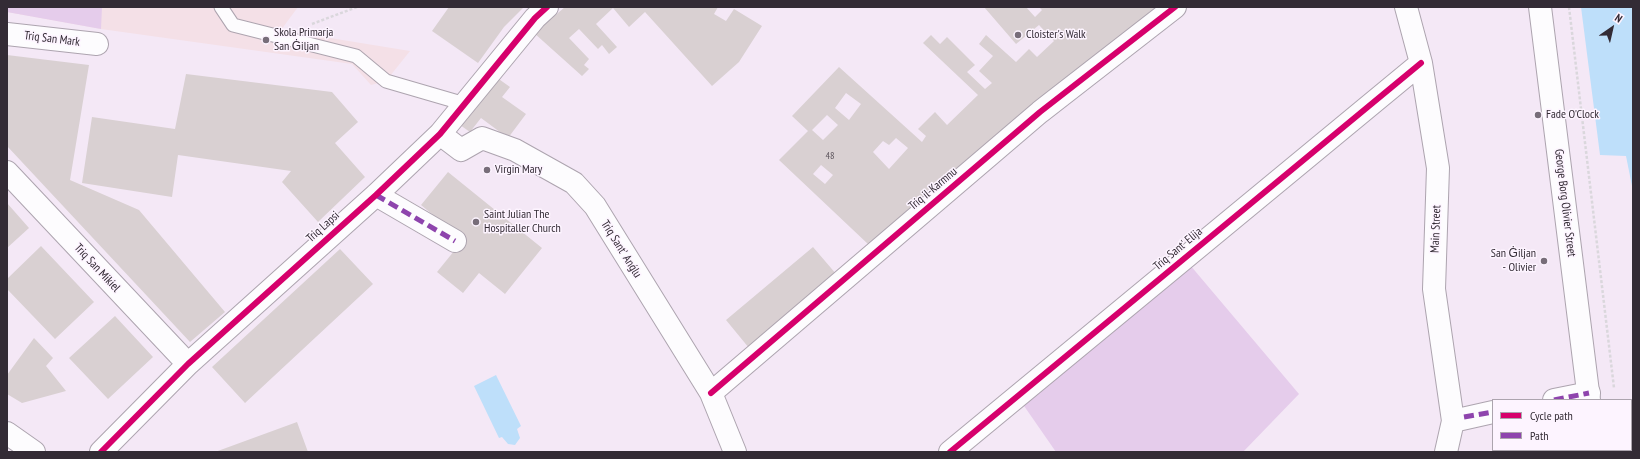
<!DOCTYPE html>
<html>
<head>
<meta charset="utf-8">
<style>
	body { margin:0 }
	#map { position:relative; width:1640px; height:459px; overflow:hidden; background:#f4e8f6; font-family:"PT Sans Narrow",sans-serif }
	canvas { display:block }
	.frame { position:absolute; inset:0; border:8px solid #332b35; pointer-events:none }
	.legend { position:absolute; left:1492px; top:399px; width:140px; height:52px; box-sizing:border-box; background:#fdf4ff; border:1px solid #aca4ae; margin:0; padding:5px 7px; list-style:none; font-size:12px; color:#332b35 }
	.legend li { display:flex; align-items:center; gap:8px; height:20px }
	.legend b { width:20px; border:1px solid #aca4ae }
	.north { position:absolute; left:1592px; top:8px; width:40px; height:40px; -webkit-text-stroke:3px #fdf4ff; paint-order:stroke; rotate:34deg; font-size:11px; font-weight:700; line-height:16px; text-align:center; color:#332b35 }
	.north::after { content:''; display:block; margin:auto; width:14px; height:18px; background:#332b35; clip-path:polygon(50% 0,100% 100%,50% 72%,0 100%) }
</style>
</head>
<body>
<div id="map">
<canvas width="1640" height="459"></canvas>
<div class="frame"></div>
<ul class="legend">
<li><b style="height:5px;background:#d6006c"></b>Cycle path</li>
<li><b style="height:5px;background:#8e44ad"></b>Path</li>
</ul>
<div class="north">N</div>
</div>
<script>
const c = document.querySelector('canvas').getContext('2d');
c.lineJoin = 'round';
function paint(path, color) {
  c.fillStyle = color;
  c.fill(path, 'evenodd');
}
function stroke(path, color, width, dash) {
  c.strokeStyle = color;
  c.lineWidth = width;
  c.lineCap = dash ? 'butt' : 'round';
  c.setLineDash(dash || []);
  c.stroke(path);
}
function write(font, color, halo, rows, align = 'center') {
  c.font = font + ' "PT Sans Narrow",sans-serif';
  c.lineWidth = 3;
  c.setLineDash([]);
  c.textBaseline = 'middle';
  c.strokeStyle = halo;
  c.fillStyle = color;
  for (const [text, x, y, turn = 0] of rows) {
    c.save();
    c.translate(x, y);
    c.rotate((+turn || 0) * Math.PI / 180);
    c.textAlign = isNaN(turn) ? turn : align;
    if (halo) c.strokeText(text, 0, 0);
    c.fillText(text, 0, 0);
    c.restore();
  }
}
const education = new Path2D(`
	M 7,7 L 298,7 L 281,30 L 410,51 L 386,81 L 371,85 L 352,64 L 101,29 L 7,12 Z`);
const green = new Path2D(`
	M 7,7 L 102,7 L 101,29 L 7,12 Z
	M 1190,265 L 1299,394 L 1243,452 L 1056,452 L 1022,403 Z`);
const water = new Path2D(`
	M 1581,7 L 1633,7 L 1633,191 L 1626,156 L 1600,155 Z
	M 496,375 L 521,426 L 517,429 L 520,438 L 515,445 L 508,444 L 502,437 L 499,438 L 474,386 Z`);
const building = new Path2D(`
	M 449,7 L 524,7 L 504,27 L 478,63 L 432,31 Z
	M 565,7 L 718,7 L 714,14 L 726,21 L 734,9 L 762,26 L 739,62 L 712,86 L 645,12 L 629,27 L 613,8 L 596,24 L 617,47 L 609,54 L 602,45 L 598,49 L 579,29 L 569,38 L 589,59 L 584,65 L 589,69 L 582,76 L 534,33 Z
	M 984,7 L 1026,7 L 1035,17 L 1042,10 L 1039,7 L 1163,7 L 869,245 L 779,160 L 808,131 L 792,116 L 839,67 L 922,142 L 926,136 L 918,129 L 935,112 L 947,125 L 978,95 L 923,43 L 931,35 L 940,44 L 947,37 L 975,65 L 967,72 L 985,89 L 992,83 L 979,71 L 993,56 L 979,44 L 986,35 L 1016,62 L 1029,49 L 1037,57 L 1054,41 L 1039,25 L 1016,44 ZM 846,93 L 861,104 L 849,120 L 835,108 ZM 827,115 L 838,125 L 823,140 L 812,130 ZM 896,138 L 908,148 L 889,169 L 873,152 L 883,141 L 889,145 ZM 821,165 L 833,175 L 825,184 L 813,174 Z
	M 7,55 L 89,65 L 70,180 L 139,210 L 225,312 L 190,342 L 7,146 Z
	M 186,74 L 332,92 L 358,122 L 335,143 L 365,177 L 318,222 L 282,182 L 291,171 L 178,155 L 172,197 L 82,183 L 92,117 L 175,129 Z
	M 496,77 L 510,87 L 502,97 L 526,114 L 508,138 L 481,118 L 470,132 L 460,125 Z
	M 448,172 L 542,248 L 505,294 L 479,273 L 463,293 L 437,272 L 463,240 L 421,205 Z
	M 7,203 L 29,228 L 7,248 Z
	M 41,246 L 94,302 L 55,339 L 7,289 L 7,279 Z
	M 813,247 L 837,275 L 749,348 L 726,320 Z
	M 340,249 L 373,284 L 245,403 L 212,367 Z
	M 115,316 L 153,357 L 108,399 L 69,358 Z
	M 34,338 L 53,358 L 46,366 L 66,391 L 22,403 L 7,394 L 7,375 Z
	M 297,422 L 308,452 L 215,452 Z`);
const path = new Path2D(`
	M 1569,7 L 1614,388
	M 312,24 L 357,7
	M 1620,450 L 1620,452`);
const lane = new Path2D(`
	M 221,7 L 233,25 L 356,56 L 386,81 L 465,104`);
const street = new Path2D(`
	M 1406,7 L 1421,63 L 1438,168 L 1434,289 L 1453,421 L 1446,452
	M 7,34 L 97,44
	M 440,134 L 461,150 L 482,138 L 515,150 L 574,183 L 595,206 L 711,393 L 735,452
	M 7,172 L 188,364
	M 376,195 L 455,241
	M 711,393 L 1040,112 L 1175,7
	M 1554,400 L 1589,393
	M 1453,421 L 1493,412
	M 7,433 L 34,452
	M 101,452 L 188,364 L 376,195 L 440,134 L 535,18 L 547,7
	M 950,452 L 1421,63`);
const secondary = new Path2D(`
	M 1540,7 L 1589,400
	M 1593,450 L 1593,452`);
const quiet = new Path2D(`
	M 376,195 L 455,241
	M 1554,400 L 1589,393
	M 1464,417 L 1493,412`);
const cycleway = new Path2D(`
	M 711,393 L 1040,112 L 1175,7
	M 101,452 L 188,364 L 376,195 L 440,134 L 535,18 L 547,7
	M 950,452 L 1421,63`);
const markers = [
	[1018,35,4,"#776d79"],
	[266,40,4,"#776d79"],
	[1538,115,4,"#776d79"],
	[487,170,4,"#776d79"],
	[476,222,4,"#776d79"],
	[1544,261,4,"#776d79"]
];
const numberNames = [
	["48",830,156]
];
const poiNames = [
	["Skola Primarja",274,33],
	["San Ġiljan",274,47],
	["Cloister's Walk",1026,35],
	["Fade O'Clock",1546,115],
	["Virgin Mary",495,170],
	["Saint Julian The",484,215],
	["Hospitaller Church",484,229],
	["San Ġiljan",1536,254,"right"],
	["- Olivier",1536,268,"right"]
];
const streetNames = [
	["Triq San Mark",52,39,7],
	["Triq il-Karmnu",933,189,-40],
	["George Borg Olivier Street",1565,203,83],
	["Triq Lapsi",323,227,-42],
	["Main Street",1436,229,-88],
	["Triq Sant' Anǵlu",621,249,58],
	["Triq Sant' Elija",1178,249,-40],
	["Triq San Mikiel",97,268,47]
];
paint(education, '#f4e0e7');
paint(green, '#e5cceb');
paint(water, '#bedffa');
paint(building, '#d9d0d2');
stroke(lane, '#ada4af', 15);
stroke(street, '#ada4af', 24);
stroke(secondary, '#ada4af', 24);
stroke(path, '#dad7dc', 2.5, [3, 2]);
stroke(lane, '#fdfcfe', 13);
stroke(street, '#fdfcfe', 22);
stroke(secondary, '#fdfcfe', 22);
stroke(quiet, '#8e44ad', 5, [10, 5]);
stroke(cycleway, '#d6006c', 6);
for (const [x, y, r, color] of markers) {
  const dot = new Path2D();
  dot.arc(x, y, r, 0, 2 * Math.PI);
  c.fillStyle = color;
  c.fill(dot);
  stroke(dot, '#fdf4ff', 1.5);
}
write('10px', '#5c545c', null, numberNames);
write('12px', '#332b35', '#fdf4ff', poiNames, 'left');
write('12px', '#332b35', '#fdf4ff', streetNames);
</script>
</body>
</html>
